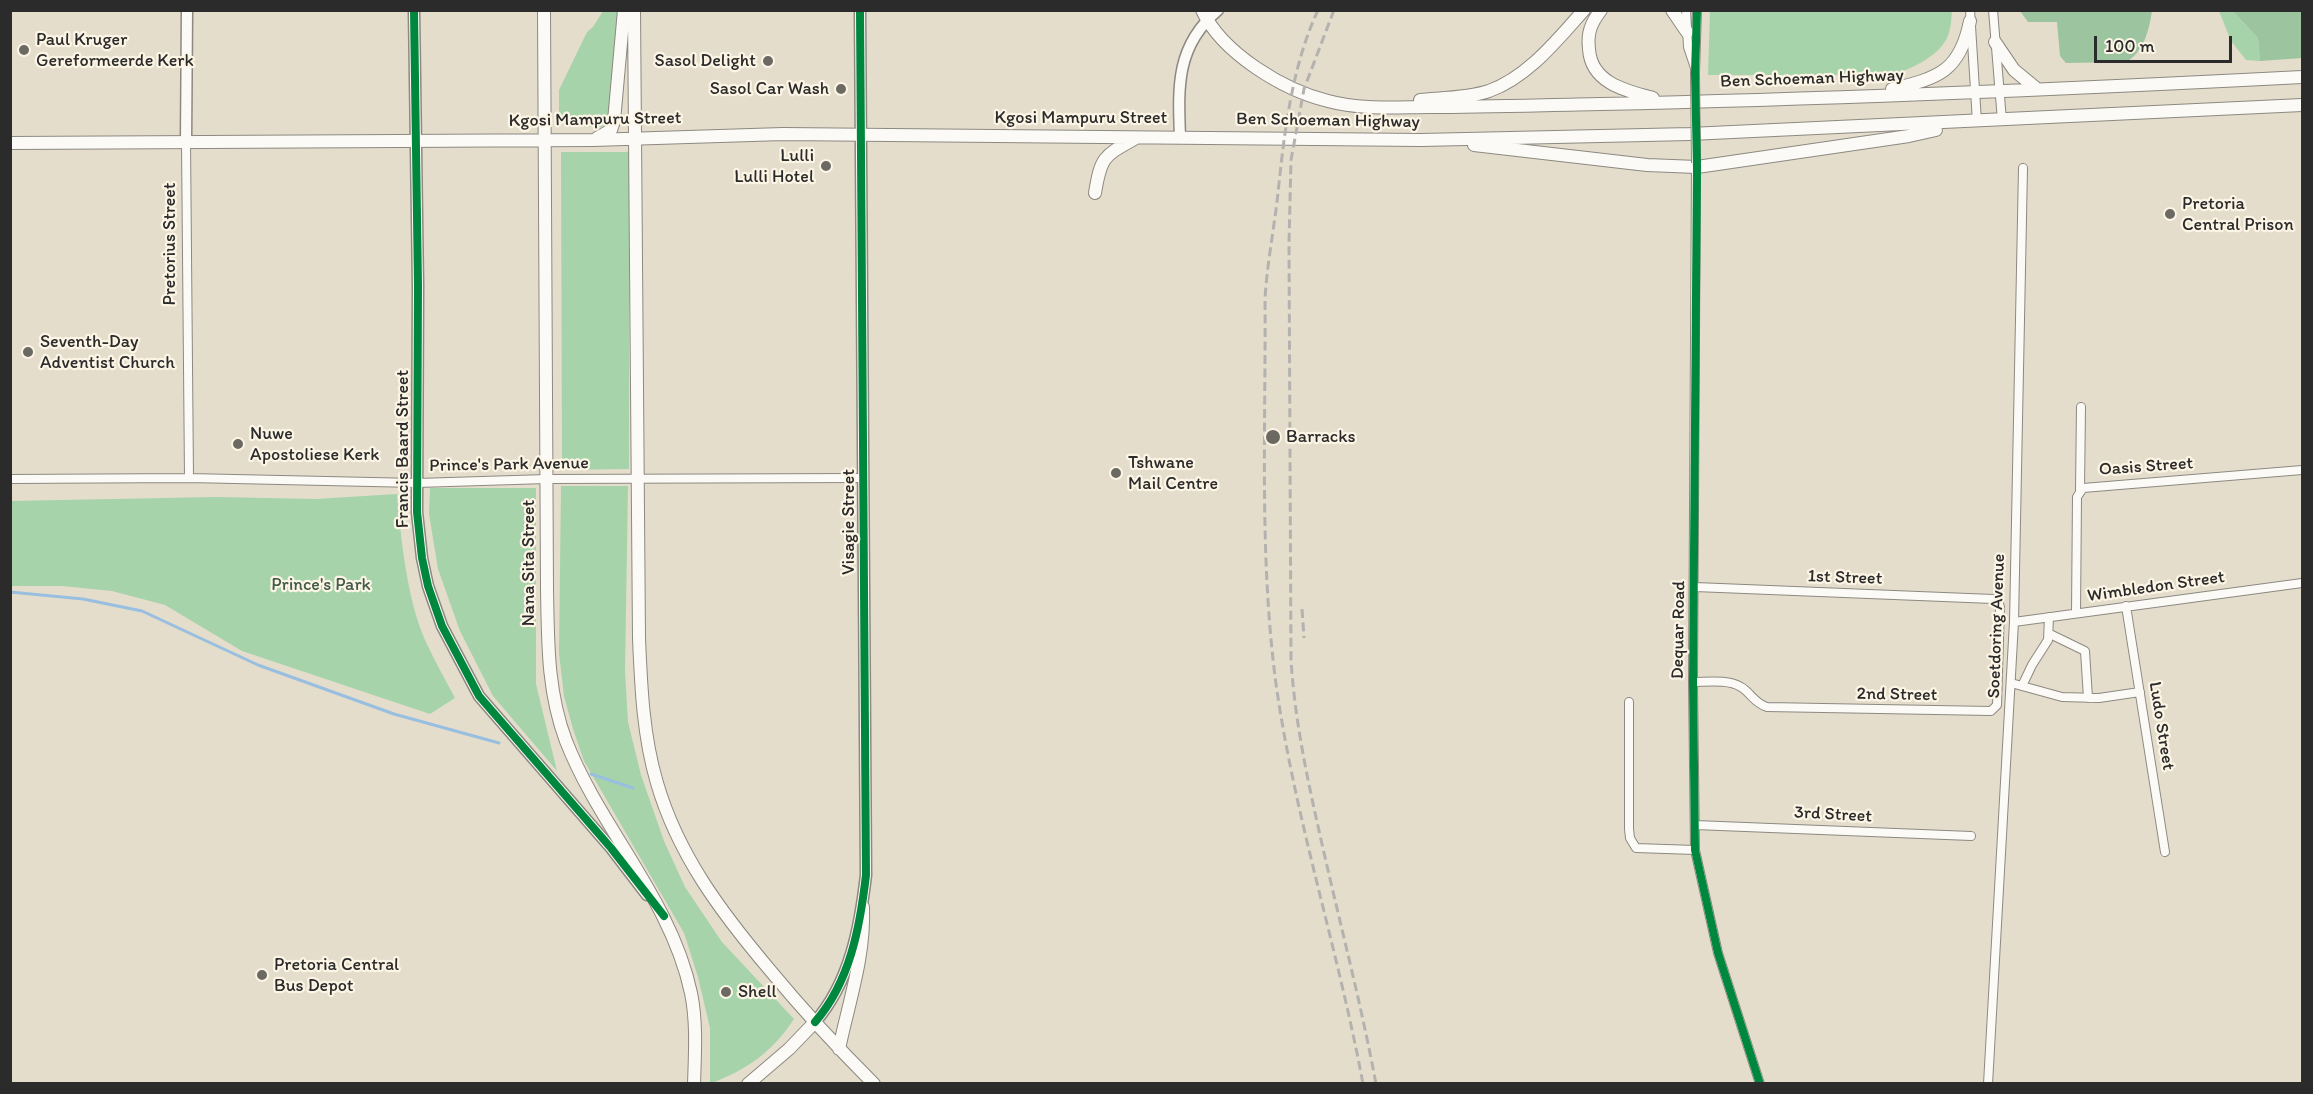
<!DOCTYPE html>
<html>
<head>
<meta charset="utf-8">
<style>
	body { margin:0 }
	#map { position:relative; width:2313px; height:1094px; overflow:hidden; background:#e4ddcc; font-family:Itim,sans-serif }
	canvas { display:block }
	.frame { position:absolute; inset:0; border:12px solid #2b2b2b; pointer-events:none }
	.scale { position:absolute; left:2094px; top:36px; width:138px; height:27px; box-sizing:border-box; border:3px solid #2b2b2b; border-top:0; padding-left:8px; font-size:18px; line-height:21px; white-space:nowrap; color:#2b2b2b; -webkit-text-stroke:4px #fcf5e5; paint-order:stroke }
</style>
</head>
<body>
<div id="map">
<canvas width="2313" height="1094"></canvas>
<div class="frame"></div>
<div class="scale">100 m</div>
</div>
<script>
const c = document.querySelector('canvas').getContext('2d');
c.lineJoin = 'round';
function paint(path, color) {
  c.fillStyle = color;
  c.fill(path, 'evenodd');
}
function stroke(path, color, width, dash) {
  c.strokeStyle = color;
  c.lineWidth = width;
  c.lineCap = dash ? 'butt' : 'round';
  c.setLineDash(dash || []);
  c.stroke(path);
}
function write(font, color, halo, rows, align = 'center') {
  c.font = font + ' Itim,sans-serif';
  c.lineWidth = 4.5;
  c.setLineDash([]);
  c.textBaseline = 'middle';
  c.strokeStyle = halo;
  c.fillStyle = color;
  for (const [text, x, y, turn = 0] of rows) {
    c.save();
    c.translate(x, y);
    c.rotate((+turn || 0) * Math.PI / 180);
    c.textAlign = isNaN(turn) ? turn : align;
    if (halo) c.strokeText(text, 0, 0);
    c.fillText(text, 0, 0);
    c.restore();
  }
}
const green = new Path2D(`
	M 603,11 L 620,11 L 608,120 L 606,125 L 601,127 L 565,126 L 559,118 L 559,90 L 587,32 L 593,27 Z
	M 1710,11 L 1710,10 L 1952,11 C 1951,21 1951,34 1944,43 C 1933,59 1910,69 1892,75 L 1708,75 Z
	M 2219,11 L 2233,11 L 2258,38 L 2260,61 L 2246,60 L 2231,41 Z
	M 561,152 L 629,152 L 629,469 L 562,470 Z
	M 561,486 L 628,486 L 625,671 L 628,722 L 641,775 L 664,841 L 685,887 L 722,942 L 794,1019 C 772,1052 748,1069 712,1083 L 710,1083 L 710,1028 L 698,977 L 684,933 L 584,761 L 573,729 L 564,696 L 559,653 Z
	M 430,488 L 536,488 L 536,684 L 557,771 L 493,696 L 460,631 L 438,569 L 429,514 Z
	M 397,494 C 401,539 407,599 425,640 C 434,660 445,679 455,698 L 430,714 L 242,651 L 165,605 L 112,591 L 62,586 L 11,586 L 11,501 L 216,497 L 316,499 Z`);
const forest = new Path2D(`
	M 2020,11 L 2152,11 C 2149,30 2144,52 2126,62 L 2066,63 L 2060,56 L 2057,22 L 2028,22 Z
	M 2233,11 L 2302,11 L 2302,58 L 2260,61 L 2258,38 Z`);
const stream = new Path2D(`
	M 10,592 L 83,599 L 142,611 L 258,665 L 394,714 L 499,743
	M 591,774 L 633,788`);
const street = new Path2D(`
	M 1686,10 L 1688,47 L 1695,68
	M 1970,10 L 1977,122
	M 1993,10 L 2002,121
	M 1695,73 L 1697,10
	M 186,142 L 189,478
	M 1696,164 L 1693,682 L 1695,850 L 1718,953 L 1760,1084
	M 10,479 L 189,478 L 417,483 L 547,479 L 863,478
	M 2080,490 L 2081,407
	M 2126,606 L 2165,852
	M 2076,613 L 2077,497 L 2083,488 L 2302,470
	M 2014,622 L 2302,583
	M 2050,634 L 2085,651 L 2088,698
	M 1693,682 C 1707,682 1728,679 1741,687 C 1751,693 1754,703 1767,707 L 1991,711 L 1997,705 L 2000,607 L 1998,601 L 1993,599 L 1695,587
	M 2011,683 L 2062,697 L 2099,698 L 2140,692
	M 2022,686 L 2032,665 L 2048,640 L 2049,617
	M 1629,702 L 1629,829 L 1630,838 L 1636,848 L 1695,850
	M 1695,825 L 1971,836
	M 1988,1084 L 2014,622 L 2023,168`);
const secondary = new Path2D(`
	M 414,10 L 418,286 L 417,512 L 422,558 L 428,586 L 442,626 L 479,696 L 611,848 L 647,895
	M 1180,137 C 1178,86 1176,46 1218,10
	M 186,142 L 187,10
	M 815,1022 C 850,982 860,927 866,875 L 860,10`);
const primary = new Path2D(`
	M 544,10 L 547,588 C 548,640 547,691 566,741 C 600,828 671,899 691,993 C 697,1022 695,1054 694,1084
	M 634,10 L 639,638 C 641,686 643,736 657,783 C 678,855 721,912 769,969 C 802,1009 837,1047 874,1084
	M 1202,10 C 1222,53 1283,90 1328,101 C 1361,110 1396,107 1430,107 C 1487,107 1544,105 1601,104 C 1835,99 2069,89 2302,77
	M 1601,10 C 1591,23 1587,33 1589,49 C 1591,83 1626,91 1653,98
	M 1672,10 L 1687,32
	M 1995,42 L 2014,70 L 2037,89
	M 1892,89 C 1939,78 1960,71 1970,21
	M 1420,100 C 1442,98 1468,98 1489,91 C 1528,77 1557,40 1584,10
	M 597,138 L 611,130 L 614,121 L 624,10
	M 10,143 L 593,140 L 783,134 L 1421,140 L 1690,134 L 2302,105
	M 1474,145 L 1647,165 L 1697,167 L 1909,136 L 1936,130
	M 1095,193 C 1101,156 1104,156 1136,138
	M 839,1049 C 849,1001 865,956 863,907
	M 748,1084 L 789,1049 L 815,1022`);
const rail = new Path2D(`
	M 1318,10 C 1290,71 1284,137 1277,202 C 1273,234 1267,266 1265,298 C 1266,426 1259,556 1276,684 C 1295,819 1338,949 1363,1084
	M 1334,10 L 1304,89 L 1291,160 L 1289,243 L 1291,660 C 1295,723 1308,782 1322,844 C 1340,924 1361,1003 1376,1084
	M 1302,609 L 1304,638`);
const streetBridge = new Path2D(`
	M 1695,73 L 1696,163`);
const cycleway = new Path2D(`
	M 414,10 L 418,286 L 417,512 L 422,558 L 428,586 L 442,626 L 479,696 L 611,848 L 664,916
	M 1697,10 L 1695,73 L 1697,167 L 1693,682 L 1695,850 L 1718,953 L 1760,1084
	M 815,1022 C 850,982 860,927 866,875 L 860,10`);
const markers = [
	[24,50,6,"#6c6963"],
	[768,61,6,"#6c6963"],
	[841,89,6,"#6c6963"],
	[826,166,6,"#6c6963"],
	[2170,214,6,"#6c6963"],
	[28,352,6,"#6c6963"],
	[1273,437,8,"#6c6963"],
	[238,444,6,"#6c6963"],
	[1116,473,6,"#6c6963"],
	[262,975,6,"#6c6963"],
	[726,992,6,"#6c6963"]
];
const poiNames = [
	["Paul Kruger",36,40],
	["Gereformeerde Kerk",36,61],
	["Sasol Delight",756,61,"right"],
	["Sasol Car Wash",829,89,"right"],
	["Lulli",814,156,"right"],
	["Lulli Hotel",814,177,"right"],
	["Pretoria",2182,204],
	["Central Prison",2182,225],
	["Seventh-Day",40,342],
	["Adventist Church",40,363],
	["Nuwe",250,434],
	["Apostoliese Kerk",250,455],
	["Barracks",1286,437],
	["Tshwane",1128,463],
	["Mail Centre",1128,484],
	["Pretoria Central",274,965],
	["Bus Depot",274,986],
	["Shell",738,992]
];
const streetNames = [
	["Ben Schoeman Highway",1812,79,-2],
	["Kgosi Mampuru Street",1081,118],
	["Kgosi Mampuru Street",595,120,-1],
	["Ben Schoeman Highway",1328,121,1],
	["Pretorius Street",170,244,-90],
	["Francis Baard Street",403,449,-90],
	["Prince's Park Avenue",509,465,-1],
	["Oasis Street",2146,467,-4],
	["Visagie Street",849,522,-90],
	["Nana Sita Street",529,563,-90],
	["1st Street",1845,578,2],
	["Wimbledon Street",2156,587,-8],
	["Soetdoring Avenue",1997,626,-88],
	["Dequar Road",1679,630,-89],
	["2nd Street",1897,695,1],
	["Ludo Street",2161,726,81],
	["3rd Street",1833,815,3]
];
const parkNames = [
	["Prince's Park",321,585]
];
paint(green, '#a6d3aa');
paint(forest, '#9bc49f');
stroke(stream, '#98bee0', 3);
stroke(street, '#8d8981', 10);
stroke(secondary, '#8d8981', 13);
stroke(primary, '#8d8981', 14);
stroke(street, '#fbfaf7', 8);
stroke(secondary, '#fbfaf7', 10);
stroke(primary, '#fbfaf7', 12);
stroke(rail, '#b3b2af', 3, [9, 4.5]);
stroke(streetBridge, '#8d8981', 10, []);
stroke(streetBridge, '#fbfaf7', 8);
stroke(cycleway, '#00873e', 8);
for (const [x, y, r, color] of markers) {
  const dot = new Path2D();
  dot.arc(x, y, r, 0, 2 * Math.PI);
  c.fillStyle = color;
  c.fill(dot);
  stroke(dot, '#fcf5e5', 2);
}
write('18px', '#2b2b2b', '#fcf5e5', poiNames, 'left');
write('18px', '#2b2b2b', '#fcf5e5', streetNames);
write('18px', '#415b49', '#fcf5e5', parkNames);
</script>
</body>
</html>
